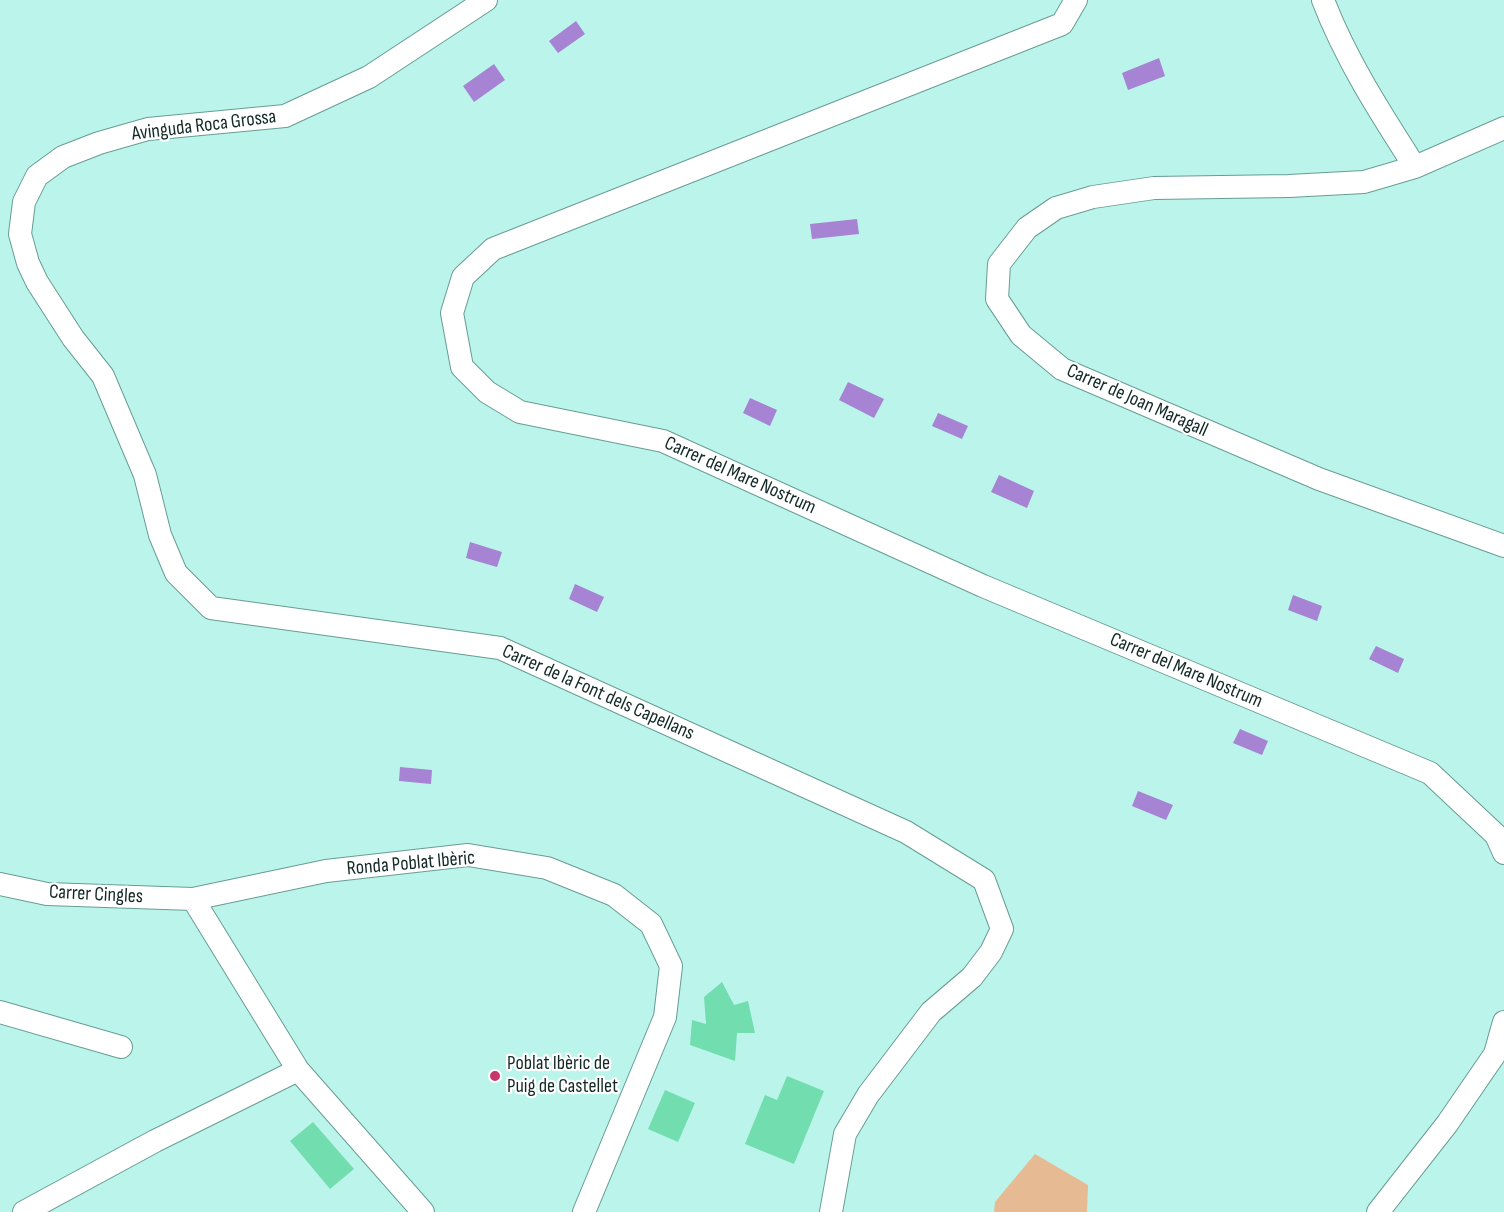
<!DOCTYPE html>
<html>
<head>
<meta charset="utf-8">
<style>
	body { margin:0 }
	canvas { display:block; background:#bbf4eb }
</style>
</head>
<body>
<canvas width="1504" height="1212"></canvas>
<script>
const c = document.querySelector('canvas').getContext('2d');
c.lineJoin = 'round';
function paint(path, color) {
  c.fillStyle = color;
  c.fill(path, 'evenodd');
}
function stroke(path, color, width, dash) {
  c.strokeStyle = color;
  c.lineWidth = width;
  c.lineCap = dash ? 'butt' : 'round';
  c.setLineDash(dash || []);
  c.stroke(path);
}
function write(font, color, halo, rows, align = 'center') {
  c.font = font + ' "Sofia Sans Condensed",sans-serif';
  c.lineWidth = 4.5;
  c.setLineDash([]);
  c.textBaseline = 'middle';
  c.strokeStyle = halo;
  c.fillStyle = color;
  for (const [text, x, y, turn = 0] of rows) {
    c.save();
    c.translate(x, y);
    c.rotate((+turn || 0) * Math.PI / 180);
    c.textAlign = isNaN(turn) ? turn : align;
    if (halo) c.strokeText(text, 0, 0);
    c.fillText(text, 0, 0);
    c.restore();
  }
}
const green = new Path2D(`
	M 1035,1154 L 1088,1185 L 1087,1212 L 994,1212 L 995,1202 Z`);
const water = new Path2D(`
	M 576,21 L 585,34 L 558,53 L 549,41 Z
	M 1159,58 L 1165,76 L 1128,90 L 1122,73 Z
	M 494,64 L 505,80 L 474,102 L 463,86 Z
	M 857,219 L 859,234 L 812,239 L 810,224 Z
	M 848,382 L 884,399 L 874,418 L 839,400 Z
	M 750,398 L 777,410 L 770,426 L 743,413 Z
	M 938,413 L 968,426 L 962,439 L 932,426 Z
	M 999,475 L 1034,491 L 1027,508 L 991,492 Z
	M 470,542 L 502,552 L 497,567 L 466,558 Z
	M 575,584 L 604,597 L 597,612 L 569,599 Z
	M 1293,595 L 1322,606 L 1317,621 L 1288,610 Z
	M 1376,646 L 1404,659 L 1398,673 L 1369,659 Z
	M 1240,729 L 1268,741 L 1262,755 L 1233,743 Z
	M 400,767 L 432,770 L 431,784 L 399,781 Z
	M 1138,791 L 1173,805 L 1166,820 L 1132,806 Z`);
const building = new Path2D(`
	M 722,982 L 734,1005 L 748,1001 L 755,1033 L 737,1033 L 735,1061 L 690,1045 L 692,1020 L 706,1024 L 704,997 Z
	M 787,1076 L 824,1091 L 794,1164 L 745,1144 L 765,1095 L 777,1100 Z
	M 665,1090 L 695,1103 L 678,1142 L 648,1129 Z
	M 313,1122 L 354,1169 L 330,1189 L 290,1141 Z`);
const minor = new Path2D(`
	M 486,0 L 369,77 L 285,116 L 148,129 L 99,143 L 63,157 L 37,176 L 24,202 L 20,234 L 28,263 L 37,282 L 73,338 L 103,376 L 145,475 L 160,535 L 176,573 L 211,608 L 500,648 L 906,832 L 984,880 L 1002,929 L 991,952 L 972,977 L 931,1012 L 868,1095 L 845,1134 L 831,1212
	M 1076,0 L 1062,24 L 493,249 L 463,277 L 452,313 L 462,367 L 487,392 L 520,412 L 663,441 L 983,586 L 1430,773 L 1496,835 L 1504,853
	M 1323,0 C 1346,60 1381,114 1415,167
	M 1504,128 L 1415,167 L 1364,182 L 1289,186 L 1154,188 L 1093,197 L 1056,208 L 1027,228 L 999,264 L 997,299 L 1021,335 L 1062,369 L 1319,479 L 1504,546
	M 0,884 L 47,894 L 193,899 L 326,871 L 468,855 L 547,868 L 614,895 L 651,924 L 671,966 L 665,1017 L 584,1212
	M 193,899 L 298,1070 L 423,1212
	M 0,1012 L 121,1047
	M 24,1212 L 155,1141 L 298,1070
	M 1378,1212 L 1447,1124 L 1495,1054 L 1504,1022`);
const markers = [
	[495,1076,6,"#c53869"]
];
const streetNames = [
	["Avinguda Roca Grossa",204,126,-7],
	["Carrer de Joan Maragall",1137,401,24],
	["Carrer del Mare Nostrum",740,476,24],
	["Carrer del Mare Nostrum",1186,671,23],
	["Carrer de la Font dels Capellans",598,693,24],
	["Ronda Poblat Ibèric",411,864,-5],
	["Carrer Cingles",96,895,3]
];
const poiNames = [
	["Poblat Ibèric de",507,1064],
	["Puig de Castellet",507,1087]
];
paint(green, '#e6ba92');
paint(water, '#a783d3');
paint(building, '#72deb0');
stroke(minor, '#679d95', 24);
stroke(minor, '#fff', 22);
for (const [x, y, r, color] of markers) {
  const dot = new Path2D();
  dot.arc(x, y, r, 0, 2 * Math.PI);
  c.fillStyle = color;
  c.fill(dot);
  stroke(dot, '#fff', 2);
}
write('20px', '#132926', '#fff', streetNames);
write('20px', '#132926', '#fff', poiNames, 'left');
</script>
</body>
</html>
